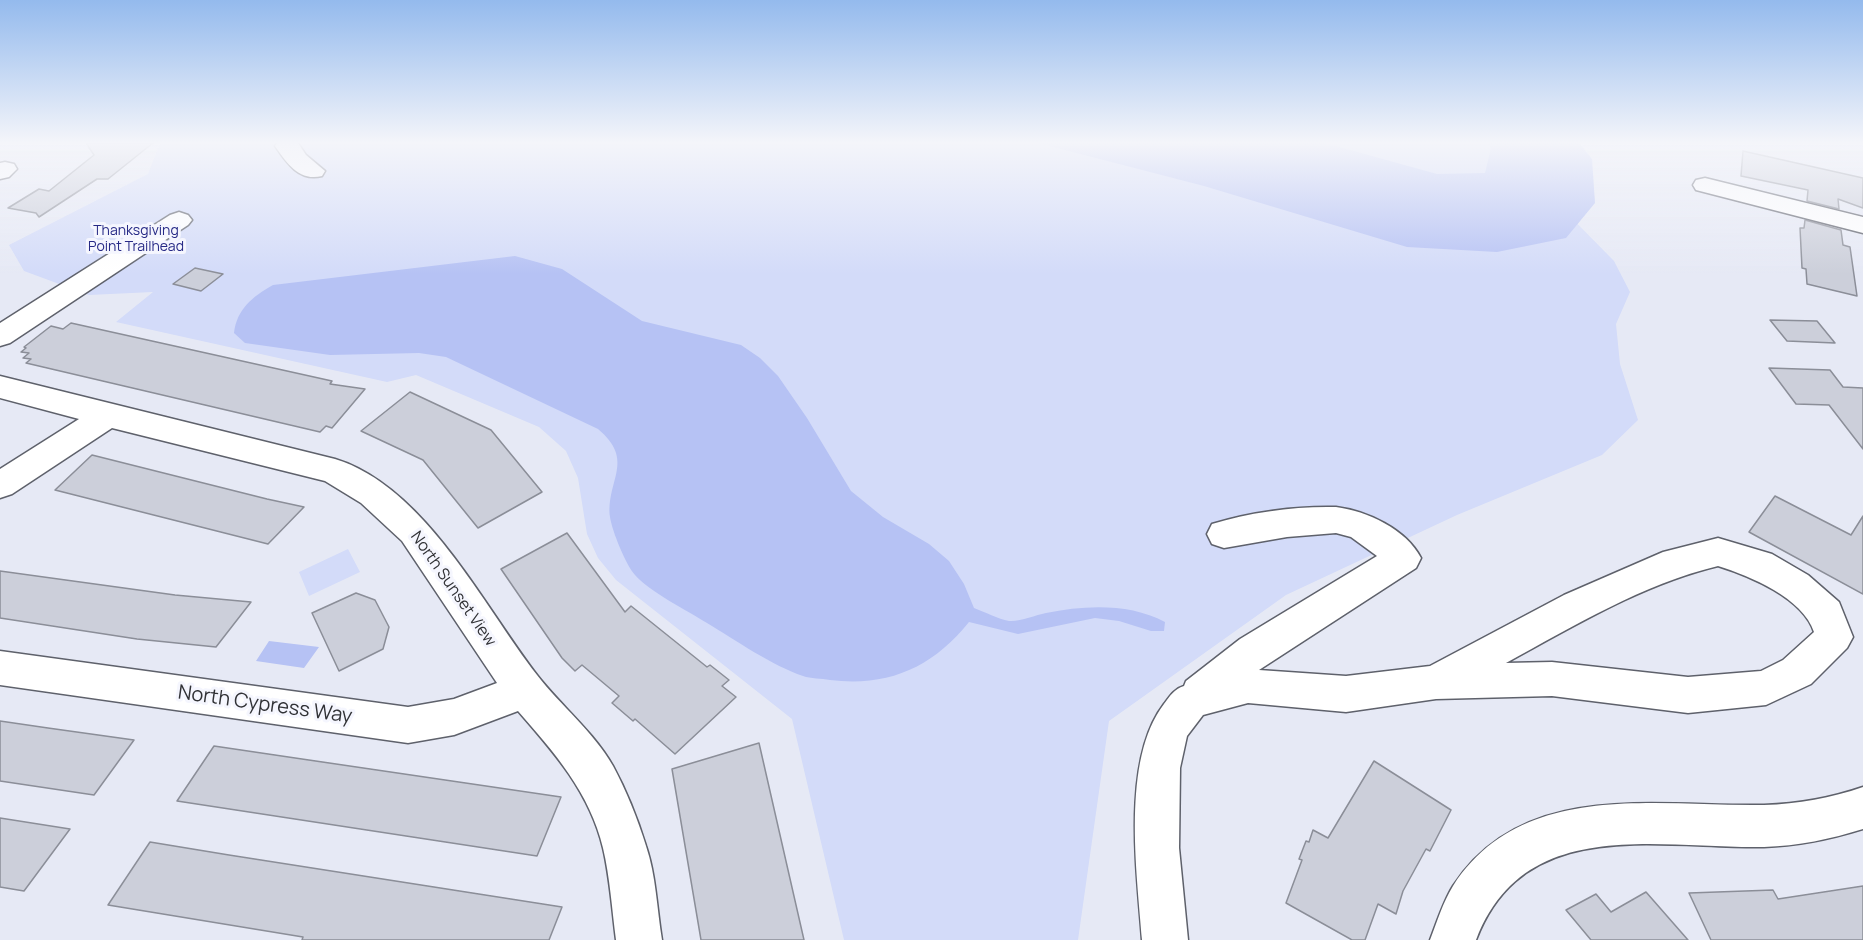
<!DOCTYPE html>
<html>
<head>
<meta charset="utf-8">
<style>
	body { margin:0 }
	canvas { display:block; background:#e6e9f5 }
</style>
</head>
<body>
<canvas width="1863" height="940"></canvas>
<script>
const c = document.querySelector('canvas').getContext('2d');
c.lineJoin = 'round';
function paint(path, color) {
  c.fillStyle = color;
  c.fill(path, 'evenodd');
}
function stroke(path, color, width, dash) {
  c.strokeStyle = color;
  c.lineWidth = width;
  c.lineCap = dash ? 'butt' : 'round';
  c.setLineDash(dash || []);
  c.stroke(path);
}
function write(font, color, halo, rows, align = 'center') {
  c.font = font + ' Manrope,sans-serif';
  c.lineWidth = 6;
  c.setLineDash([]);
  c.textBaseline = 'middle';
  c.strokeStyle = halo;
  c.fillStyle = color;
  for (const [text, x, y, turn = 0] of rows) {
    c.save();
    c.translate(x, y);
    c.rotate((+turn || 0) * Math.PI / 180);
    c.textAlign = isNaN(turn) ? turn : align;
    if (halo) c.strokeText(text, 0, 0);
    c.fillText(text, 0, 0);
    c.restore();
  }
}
const green = new Path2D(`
	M 160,143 L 1498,143 L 1614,261 L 1630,292 L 1616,324 L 1620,364 L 1638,420 L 1602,455 L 1457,515 L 1286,595 L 1109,721 L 1078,940 L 844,940 L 792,719 L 616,580 L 598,558 L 587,534 L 578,478 L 566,451 L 539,427 L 416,375 L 387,382 L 116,322 L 153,292 L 89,295 L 24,271 L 9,245 L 148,174 Z
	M 348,549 L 360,572 L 309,596 L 299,572 Z`);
const water = new Path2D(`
	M 1038,143 L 1325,143 L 1437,174 L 1485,173 L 1491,148 L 1488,143 L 1579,143 L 1592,159 L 1595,203 L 1566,238 L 1497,252 L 1407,247 L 1204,186 Z
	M 515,256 L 562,269 L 642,321 L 741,345 L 760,358 L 778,376 L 807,418 L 851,491 L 883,517 L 929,544 L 949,561 L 964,584 L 974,608 C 985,612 998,619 1009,621 C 1020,622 1035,615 1046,613 C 1085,605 1130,603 1165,622 L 1164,631 L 1151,631 L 1119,621 L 1095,618 L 1018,634 L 969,622 C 932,668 888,687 830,680 C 821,678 811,679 803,676 C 773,666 735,640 707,623 C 688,611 650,592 635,575 C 626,565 612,531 610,517 C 606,480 636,461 598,429 L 446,357 L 419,353 L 330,355 L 245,343 L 234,333 C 237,309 252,297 273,285 Z
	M 269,641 L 319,647 L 304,668 L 256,661 Z`);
const building = new Path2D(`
	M 86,143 L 153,143 L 108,179 L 97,179 L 39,217 L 36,213 L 8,208 L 39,189 L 49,191 L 94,155 Z
	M 1743,151 L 1863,178 L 1863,208 L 1838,199 L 1839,209 L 1807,201 L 1808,190 L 1741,176 Z
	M 1805,220 L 1841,230 L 1843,245 L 1850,247 L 1857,296 L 1807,284 L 1806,269 L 1802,268 L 1800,228 L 1804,228 Z
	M 195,268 L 223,274 L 201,291 L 173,284 Z
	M 1770,320 L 1817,321 L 1835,343 L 1787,341 Z
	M 71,323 L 332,381 L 330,384 L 365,389 L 332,428 L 326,426 L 320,432 L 26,363 L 31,359 L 23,358 L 29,353 L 21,352 L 26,348 L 24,347 L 51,326 L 63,329 Z
	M 1769,368 L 1830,370 L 1843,387 L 1863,388 L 1863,449 L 1829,405 L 1796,404 Z
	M 410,392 L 491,430 L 542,492 L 478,528 L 423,460 L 361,431 Z
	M 92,455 L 267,499 L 304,507 L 268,544 L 55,490 Z
	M 1775,496 L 1851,535 L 1863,516 L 1863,594 L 1749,532 Z
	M 567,533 L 625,612 L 631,606 L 707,667 L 710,665 L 729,680 L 722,686 L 736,697 L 675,754 L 635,719 L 633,721 L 612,703 L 619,696 L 582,665 L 575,671 L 562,658 L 501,569 Z
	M 0,571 L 175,595 L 251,602 L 216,647 L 137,639 L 0,618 Z
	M 356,593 L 375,600 L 389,627 L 383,649 L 339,671 L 312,613 Z
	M 0,721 L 48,728 L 134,740 L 94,795 L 0,781 Z
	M 759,743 L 804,940 L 701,940 L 672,769 Z
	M 214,746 L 302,759 L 561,797 L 537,856 L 177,801 Z
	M 1374,761 L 1451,810 L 1430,851 L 1426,849 L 1403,891 L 1396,914 L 1378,904 L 1365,940 L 1352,940 L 1286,903 L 1302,860 L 1299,859 L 1306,841 L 1309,842 L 1313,830 L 1328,838 Z
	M 0,818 L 70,829 L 24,891 L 0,887 Z
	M 150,842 L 229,855 L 562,907 L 549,940 L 302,940 L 303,937 L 108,905 Z
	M 1863,886 L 1863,940 L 1711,940 L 1689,893 L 1773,890 L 1778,899 Z
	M 1646,892 L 1688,940 L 1591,940 L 1566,910 L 1596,894 L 1611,912 Z`);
const minor = new Path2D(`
	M 277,143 L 298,143 L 306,155 L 325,171 L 322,176 C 299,182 286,162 275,146 Z
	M 5,162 L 14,164 L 17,169 L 9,177 L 0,179 L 0,163 Z
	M 1705,178 L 1863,217 L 1863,233 L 1696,190 L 1693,185 L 1696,180 Z
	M 179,212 L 188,215 L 192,220 L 188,225 L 10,343 L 0,346 L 0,323 L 170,215 Z
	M 0,376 L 335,459 C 424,486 483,605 537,675 C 561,706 593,731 613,766 C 626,790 638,820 646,846 C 656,875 657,910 662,940 L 616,940 C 612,910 610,877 603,848 C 590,793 554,752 518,711 L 454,735 L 408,743 L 0,685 L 0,651 L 408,707 L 454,699 L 497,683 L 402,541 L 361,503 L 325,481 L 112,428 L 12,494 L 0,498 L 0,469 L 79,419 L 0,398 Z
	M 1336,507 C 1367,511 1406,529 1421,558 L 1416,568 L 1259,670 L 1346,676 L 1430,666 L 1564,595 L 1663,552 L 1718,538 L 1772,554 L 1808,575 L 1839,602 L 1853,637 L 1847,648 L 1811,684 L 1766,705 L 1688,713 L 1552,696 L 1436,699 L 1346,712 L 1248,703 L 1203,715 L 1187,736 L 1180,768 L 1179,848 L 1188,940 L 1142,940 C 1137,872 1121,760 1164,704 C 1170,696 1174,689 1184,686 L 1186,681 L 1240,639 L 1377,556 L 1351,537 L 1336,533 L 1287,537 L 1224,548 L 1212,544 L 1207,534 L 1212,524 C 1250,512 1296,506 1336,507 ZM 1718,566 C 1750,576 1803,598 1814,632 L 1783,660 L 1761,671 L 1688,677 L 1552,662 L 1506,663 C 1574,626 1643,584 1718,566 Z
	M 1863,787 L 1863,829 C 1831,839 1798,846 1764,847 C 1658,849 1524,814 1476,940 L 1430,940 C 1437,922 1443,902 1453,886 C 1522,779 1657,807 1764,805 C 1798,804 1831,798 1863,787 Z`);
const farParknames = [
	["Thanksgiving",136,231],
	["Point Trailhead",136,247]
];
const streetNames = [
	["North Sunset View",453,589,55]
];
const nearStreetnames = [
	["North Cypress Way",265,705,8]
];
paint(green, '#d3dbf9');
paint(water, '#b6c2f4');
paint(building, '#cccfda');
stroke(building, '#8b8e98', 1.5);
stroke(minor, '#5e616b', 3);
paint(minor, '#fff');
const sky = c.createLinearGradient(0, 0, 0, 274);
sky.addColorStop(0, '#94baed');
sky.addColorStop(0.52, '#f4f5fa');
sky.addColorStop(1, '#f4f5fa00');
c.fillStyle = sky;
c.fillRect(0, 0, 1863, 274);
write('14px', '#272a86', '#f5f6fe', farParknames);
write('16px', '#313236', '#f5f6fe', streetNames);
write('20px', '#313236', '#f5f6fe', nearStreetnames);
</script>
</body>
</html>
